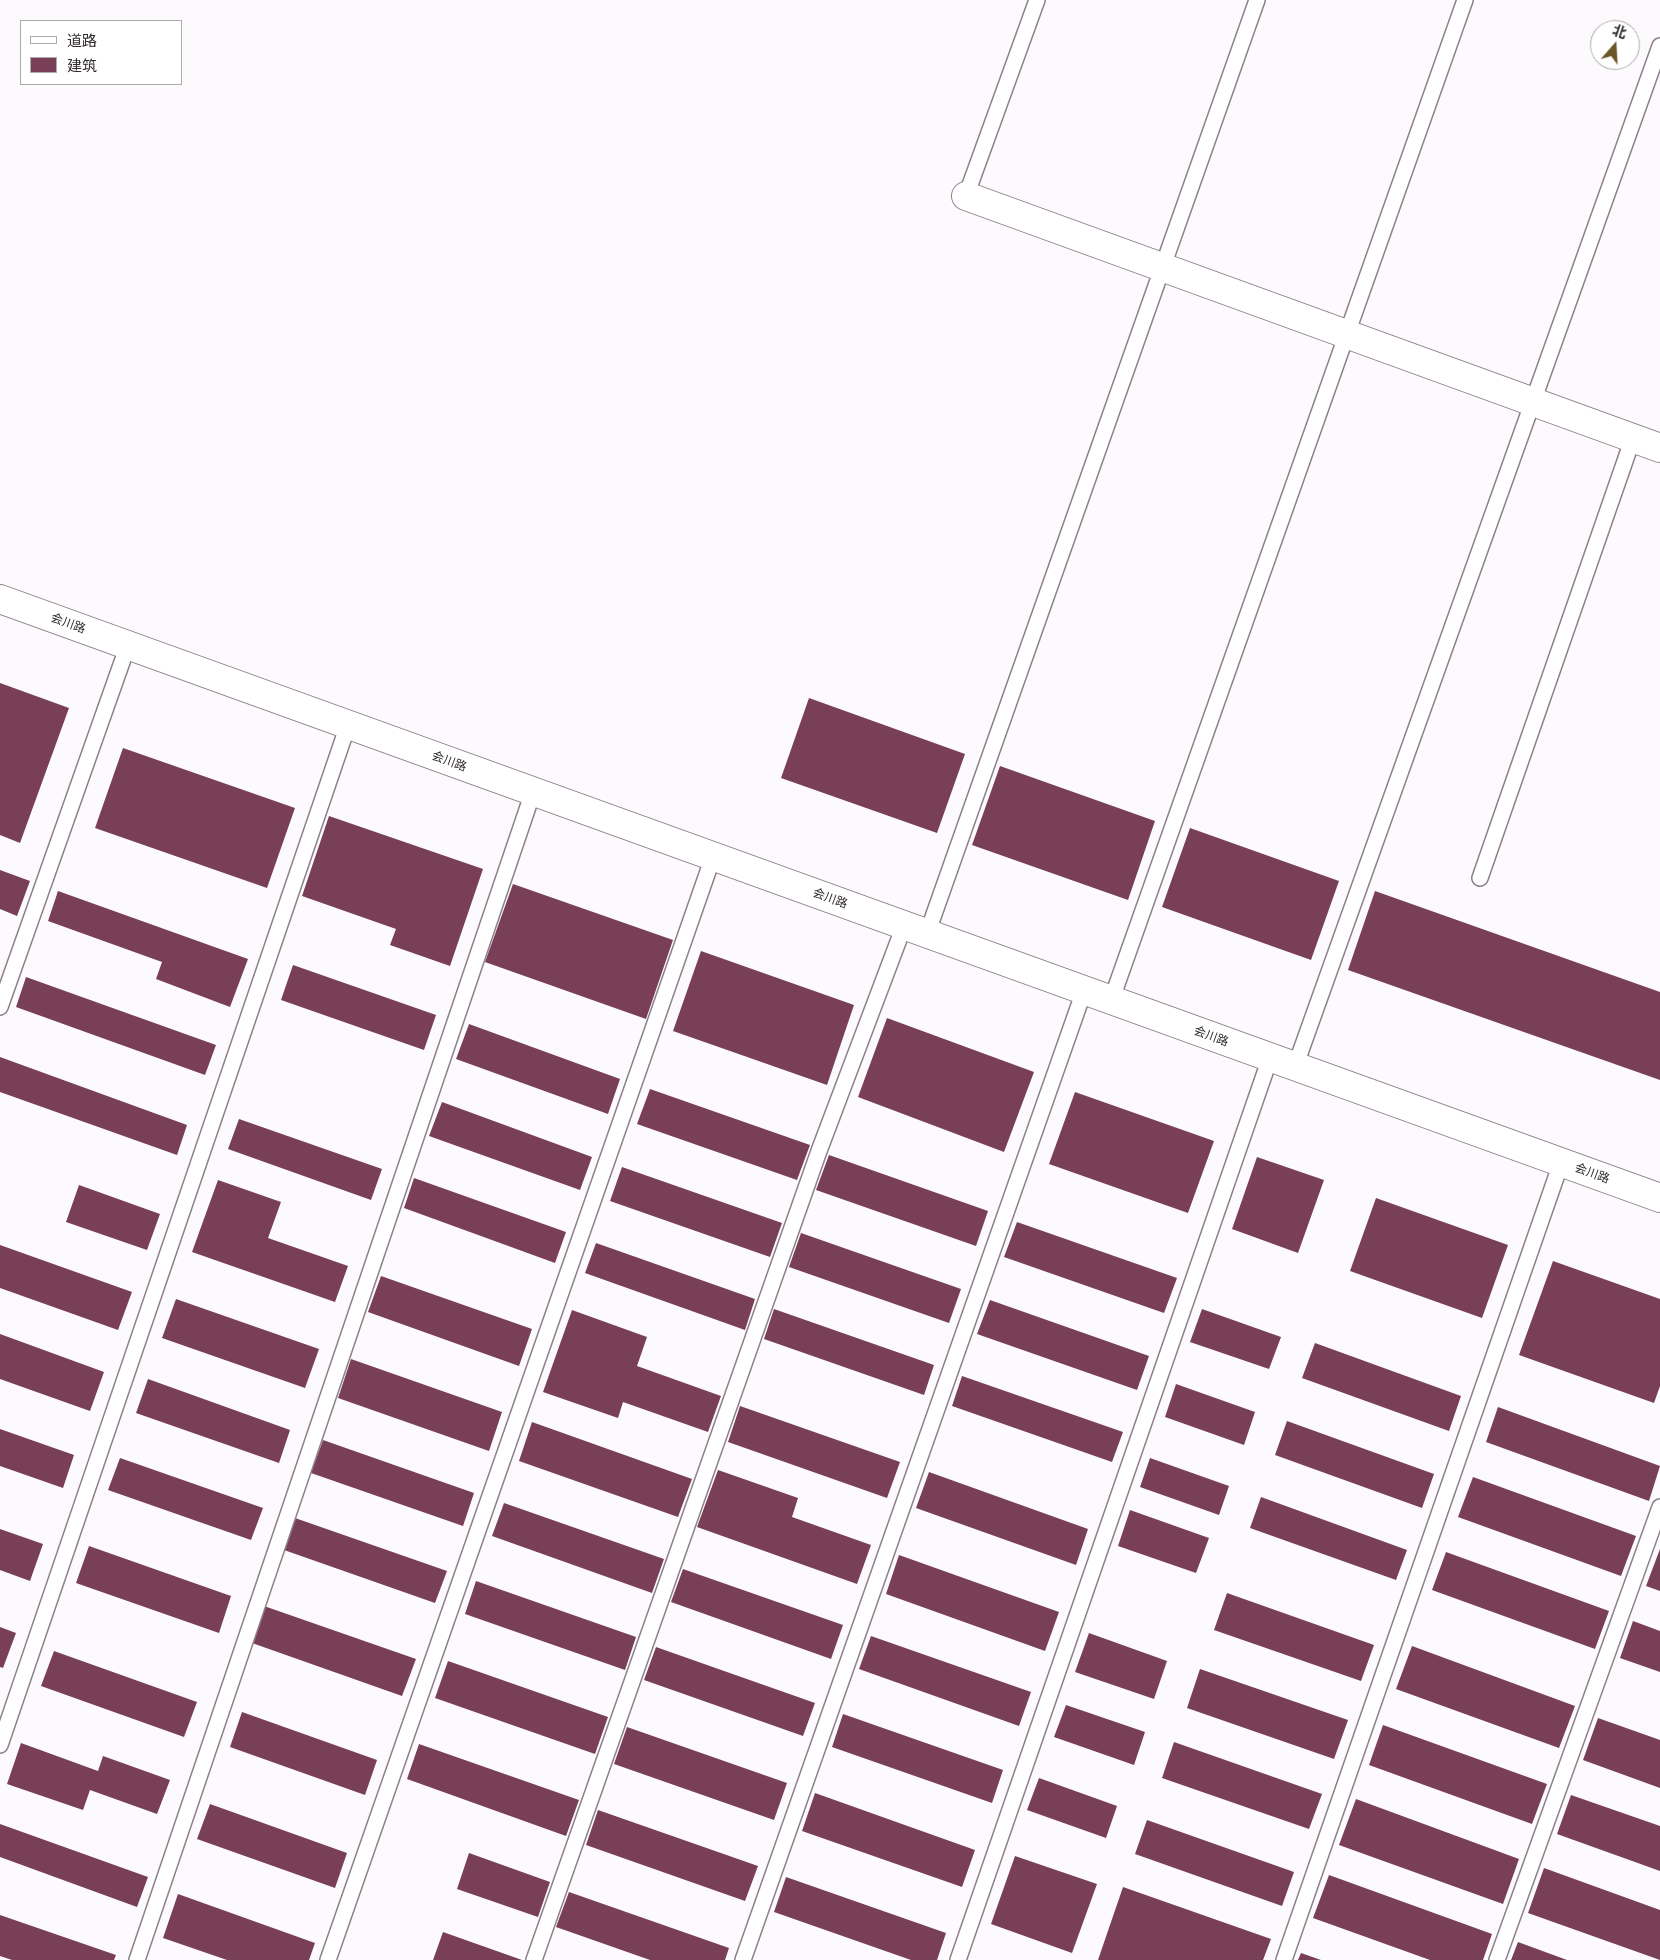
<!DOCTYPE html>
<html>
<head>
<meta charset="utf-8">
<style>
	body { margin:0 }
	#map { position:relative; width:1660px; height:1960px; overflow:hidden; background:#fdfafd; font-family:"DejaVu Sans","Noto Sans SC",sans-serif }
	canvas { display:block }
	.legend { position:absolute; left:20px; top:20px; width:162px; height:65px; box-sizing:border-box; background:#fff; border:1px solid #adaaac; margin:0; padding:6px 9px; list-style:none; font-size:15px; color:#312b30 }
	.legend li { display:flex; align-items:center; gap:10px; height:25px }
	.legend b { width:25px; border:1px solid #adaaac }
	.north { position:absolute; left:1590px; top:20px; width:50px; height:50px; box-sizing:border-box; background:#fff; border:1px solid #adaaac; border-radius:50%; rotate:19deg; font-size:14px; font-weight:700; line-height:20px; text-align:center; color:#312b30 }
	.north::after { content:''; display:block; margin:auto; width:18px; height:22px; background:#695725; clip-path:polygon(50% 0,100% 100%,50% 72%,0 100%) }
</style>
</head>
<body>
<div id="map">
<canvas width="1660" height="1960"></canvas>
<ul class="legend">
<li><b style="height:6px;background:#fff"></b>道路</li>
<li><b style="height:14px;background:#793f57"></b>建筑</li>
</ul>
<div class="north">北</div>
</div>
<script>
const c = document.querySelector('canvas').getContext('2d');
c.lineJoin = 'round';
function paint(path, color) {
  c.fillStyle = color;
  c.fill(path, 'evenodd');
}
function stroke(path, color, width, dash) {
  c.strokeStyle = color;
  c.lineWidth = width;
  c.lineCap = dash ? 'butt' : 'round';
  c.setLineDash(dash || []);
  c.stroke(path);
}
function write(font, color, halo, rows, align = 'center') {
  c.font = font + ' "DejaVu Sans","Noto Sans SC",sans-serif';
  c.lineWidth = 5;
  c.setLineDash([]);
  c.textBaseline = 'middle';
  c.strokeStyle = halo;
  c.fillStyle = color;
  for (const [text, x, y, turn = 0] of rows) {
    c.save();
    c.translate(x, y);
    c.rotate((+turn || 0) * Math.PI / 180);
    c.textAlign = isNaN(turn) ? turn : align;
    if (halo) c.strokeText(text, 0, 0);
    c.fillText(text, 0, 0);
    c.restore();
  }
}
const building = new Path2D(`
	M 0,683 L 69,708 L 20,843 L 0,835 Z
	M 809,698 L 965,754 L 937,833 L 781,778 Z
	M 123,748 L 295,808 L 267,888 L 95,828 Z
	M 1000,766 L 1155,821 L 1128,900 L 972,845 Z
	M 329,816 L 483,869 L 450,966 L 390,945 L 396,929 L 302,896 Z
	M 1190,828 L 1339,881 L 1311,960 L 1162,907 Z
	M 0,870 L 30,881 L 17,916 L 0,909 Z
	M 513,884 L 673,940 L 646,1019 L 485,962 Z
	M 58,891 L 248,959 L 230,1007 L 156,979 L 162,962 L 48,921 Z
	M 1375,891 L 1660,992 L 1660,1080 L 1348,970 Z
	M 701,951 L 854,1005 L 827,1085 L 673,1031 Z
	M 293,965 L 436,1015 L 424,1050 L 281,1000 Z
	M 26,977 L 216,1045 L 205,1075 L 16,1007 Z
	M 887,1018 L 1034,1072 L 1004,1152 L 858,1097 Z
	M 469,1024 L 620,1079 L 608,1114 L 456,1059 Z
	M 0,1057 L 187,1125 L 177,1155 L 0,1092 Z
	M 650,1089 L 810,1145 L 797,1180 L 637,1124 Z
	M 1075,1092 L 1214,1141 L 1188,1213 L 1049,1164 Z
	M 442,1102 L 592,1157 L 580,1190 L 429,1136 Z
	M 239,1119 L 382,1169 L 371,1200 L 228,1149 Z
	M 829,1155 L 988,1211 L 976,1246 L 816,1190 Z
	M 1257,1157 L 1324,1180 L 1298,1253 L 1232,1229 Z
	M 622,1167 L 782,1223 L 770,1257 L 610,1201 Z
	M 414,1178 L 566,1232 L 555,1263 L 404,1208 Z
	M 218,1180 L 281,1202 L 268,1238 L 348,1266 L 335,1302 L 192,1252 Z
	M 79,1185 L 160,1214 L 147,1250 L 66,1222 Z
	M 1376,1198 L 1508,1245 L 1482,1318 L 1350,1271 Z
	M 1017,1222 L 1177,1278 L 1164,1313 L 1004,1257 Z
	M 801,1233 L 961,1289 L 949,1323 L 789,1267 Z
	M 596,1243 L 755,1299 L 745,1330 L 585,1273 Z
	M 0,1245 L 132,1292 L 118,1330 L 0,1288 Z
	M 1553,1261 L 1660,1299 L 1660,1386 L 1654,1403 L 1519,1355 Z
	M 381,1276 L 532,1329 L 519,1366 L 368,1312 Z
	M 176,1299 L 319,1349 L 305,1388 L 162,1338 Z
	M 990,1300 L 1149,1356 L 1137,1390 L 977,1334 Z
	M 774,1309 L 934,1365 L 924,1395 L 764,1339 Z
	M 1202,1309 L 1281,1337 L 1269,1369 L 1190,1342 Z
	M 572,1310 L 647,1337 L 637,1366 L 721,1396 L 708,1432 L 623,1402 L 618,1418 L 543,1392 Z
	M 0,1334 L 104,1372 L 90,1411 L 0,1379 Z
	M 1315,1343 L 1461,1396 L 1449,1431 L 1302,1378 Z
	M 351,1359 L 502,1412 L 489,1451 L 338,1398 Z
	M 962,1376 L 1123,1432 L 1112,1462 L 952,1406 Z
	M 148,1379 L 290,1430 L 279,1463 L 136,1413 Z
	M 1176,1384 L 1255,1412 L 1244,1445 L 1165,1417 Z
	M 740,1406 L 900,1462 L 887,1498 L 728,1442 Z
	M 1498,1407 L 1660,1466 L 1649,1501 L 1486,1442 Z
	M 1287,1421 L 1434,1474 L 1422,1508 L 1275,1455 Z
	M 532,1422 L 692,1479 L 678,1517 L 519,1461 Z
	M 0,1429 L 74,1455 L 63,1488 L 0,1466 Z
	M 323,1440 L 474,1493 L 463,1526 L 311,1473 Z
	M 120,1458 L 263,1508 L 251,1540 L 108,1490 Z
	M 1150,1458 L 1229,1486 L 1219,1515 L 1140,1487 Z
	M 718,1470 L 798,1498 L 792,1517 L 871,1545 L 857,1584 L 697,1527 Z
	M 929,1472 L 1088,1529 L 1076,1565 L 916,1508 Z
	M 1473,1477 L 1636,1536 L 1621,1576 L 1458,1517 Z
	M 1261,1497 L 1407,1550 L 1396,1580 L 1250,1528 Z
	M 504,1503 L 664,1559 L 652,1593 L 492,1536 Z
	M 1130,1510 L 1209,1538 L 1196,1573 L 1118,1546 Z
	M 295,1518 L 447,1571 L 435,1603 L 284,1550 Z
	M 0,1529 L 43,1544 L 30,1581 L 0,1570 Z
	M 89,1546 L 231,1596 L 219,1633 L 76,1583 Z
	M 1660,1549 L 1660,1591 L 1646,1586 Z
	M 1446,1552 L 1609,1611 L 1595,1649 L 1432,1590 Z
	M 899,1555 L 1059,1612 L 1045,1651 L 886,1594 Z
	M 683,1569 L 843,1625 L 831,1659 L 671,1602 Z
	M 476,1581 L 636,1637 L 625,1670 L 465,1614 Z
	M 1227,1593 L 1374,1645 L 1361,1681 L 1214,1630 Z
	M 264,1606 L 416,1659 L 402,1696 L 252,1643 Z
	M 1633,1621 L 1660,1631 L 1660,1672 L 1620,1658 Z
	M 0,1627 L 16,1633 L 3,1668 L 0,1667 Z
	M 1089,1633 L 1167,1661 L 1154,1699 L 1075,1672 Z
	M 871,1636 L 1031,1692 L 1019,1726 L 859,1669 Z
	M 1412,1646 L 1575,1706 L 1559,1748 L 1396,1689 Z
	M 656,1647 L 815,1703 L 803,1736 L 644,1680 Z
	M 54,1651 L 197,1702 L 184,1737 L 41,1686 Z
	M 448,1661 L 608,1717 L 595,1754 L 435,1698 Z
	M 1200,1669 L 1348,1720 L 1334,1759 L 1187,1708 Z
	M 1066,1705 L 1145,1732 L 1134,1765 L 1054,1737 Z
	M 242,1712 L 377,1760 L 365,1795 L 230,1747 Z
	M 843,1714 L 1003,1770 L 992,1803 L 832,1747 Z
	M 1598,1718 L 1660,1740 L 1660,1788 L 1583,1760 Z
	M 1383,1725 L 1547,1784 L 1532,1824 L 1369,1765 Z
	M 627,1727 L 787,1783 L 774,1820 L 614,1764 Z
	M 1174,1742 L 1322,1794 L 1309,1829 L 1162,1778 Z
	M 21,1743 L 98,1771 L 103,1756 L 170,1780 L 157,1814 L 90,1790 L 83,1810 L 7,1784 Z
	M 419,1744 L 579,1800 L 566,1836 L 407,1779 Z
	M 1039,1778 L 1117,1806 L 1106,1838 L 1027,1810 Z
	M 815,1793 L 975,1850 L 962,1887 L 802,1831 Z
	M 1571,1795 L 1660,1826 L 1660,1871 L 1557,1834 Z
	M 1356,1799 L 1519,1859 L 1503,1904 L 1339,1845 Z
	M 210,1804 L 347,1853 L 335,1888 L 197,1839 Z
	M 598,1810 L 758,1866 L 745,1901 L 586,1845 Z
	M 1147,1820 L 1294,1872 L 1282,1906 L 1135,1854 Z
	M 0,1824 L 148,1877 L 137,1907 L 0,1857 Z
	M 469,1853 L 550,1882 L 538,1917 L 457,1889 Z
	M 1015,1856 L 1097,1884 L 1072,1953 L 991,1924 Z
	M 1544,1868 L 1660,1910 L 1660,1960 L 1528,1913 Z
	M 1329,1875 L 1492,1934 L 1483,1960 L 1430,1960 L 1313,1918 Z
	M 786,1877 L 946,1933 L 937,1960 L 911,1960 L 774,1912 Z
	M 1123,1887 L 1271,1939 L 1263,1960 L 1098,1960 Z
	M 569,1892 L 729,1948 L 725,1960 L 650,1960 L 556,1927 Z
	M 178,1894 L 315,1943 L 309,1960 L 227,1960 L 163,1938 Z
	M 0,1915 L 116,1955 L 114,1960 L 12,1960 L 0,1956 Z
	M 443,1932 L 522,1960 L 433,1960 Z
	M 1518,1942 L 1567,1960 L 1511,1960 Z
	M 1301,1953 L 1321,1960 L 1298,1960 Z`);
const lane = new Path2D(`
	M 966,196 L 1037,0
	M 1480,878 L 1633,438
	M 927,934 L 1257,0
	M 1111,1001 L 1465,0
	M 0,1007 L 128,645
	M 1295,1067 L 1660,46
	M 0,1745 L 348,725
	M 137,1960 L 533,792
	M 328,1960 L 713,857
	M 534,1960 L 819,1151 L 904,926
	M 743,1960 L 1084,991
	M 958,1960 L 1270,1058
	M 1284,1960 L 1561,1163
	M 1497,1960 L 1660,1507`);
const street = new Path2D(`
	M 966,196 L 1660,448`);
const secondary = new Path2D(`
	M 0,599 L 1660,1198`);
const streetNames = [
	["会川路",68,624,20],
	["会川路",449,762,20],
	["会川路",830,899,20],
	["会川路",1211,1037,20],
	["会川路",1592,1174,20]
];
paint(building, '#793f57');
stroke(lane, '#8d7f8b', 18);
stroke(street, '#8d7f8b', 30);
stroke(secondary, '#8d7f8b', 30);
stroke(lane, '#fff', 15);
stroke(street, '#fff', 28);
stroke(secondary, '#fff', 28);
write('12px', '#312b30', '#fff', streetNames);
</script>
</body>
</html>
